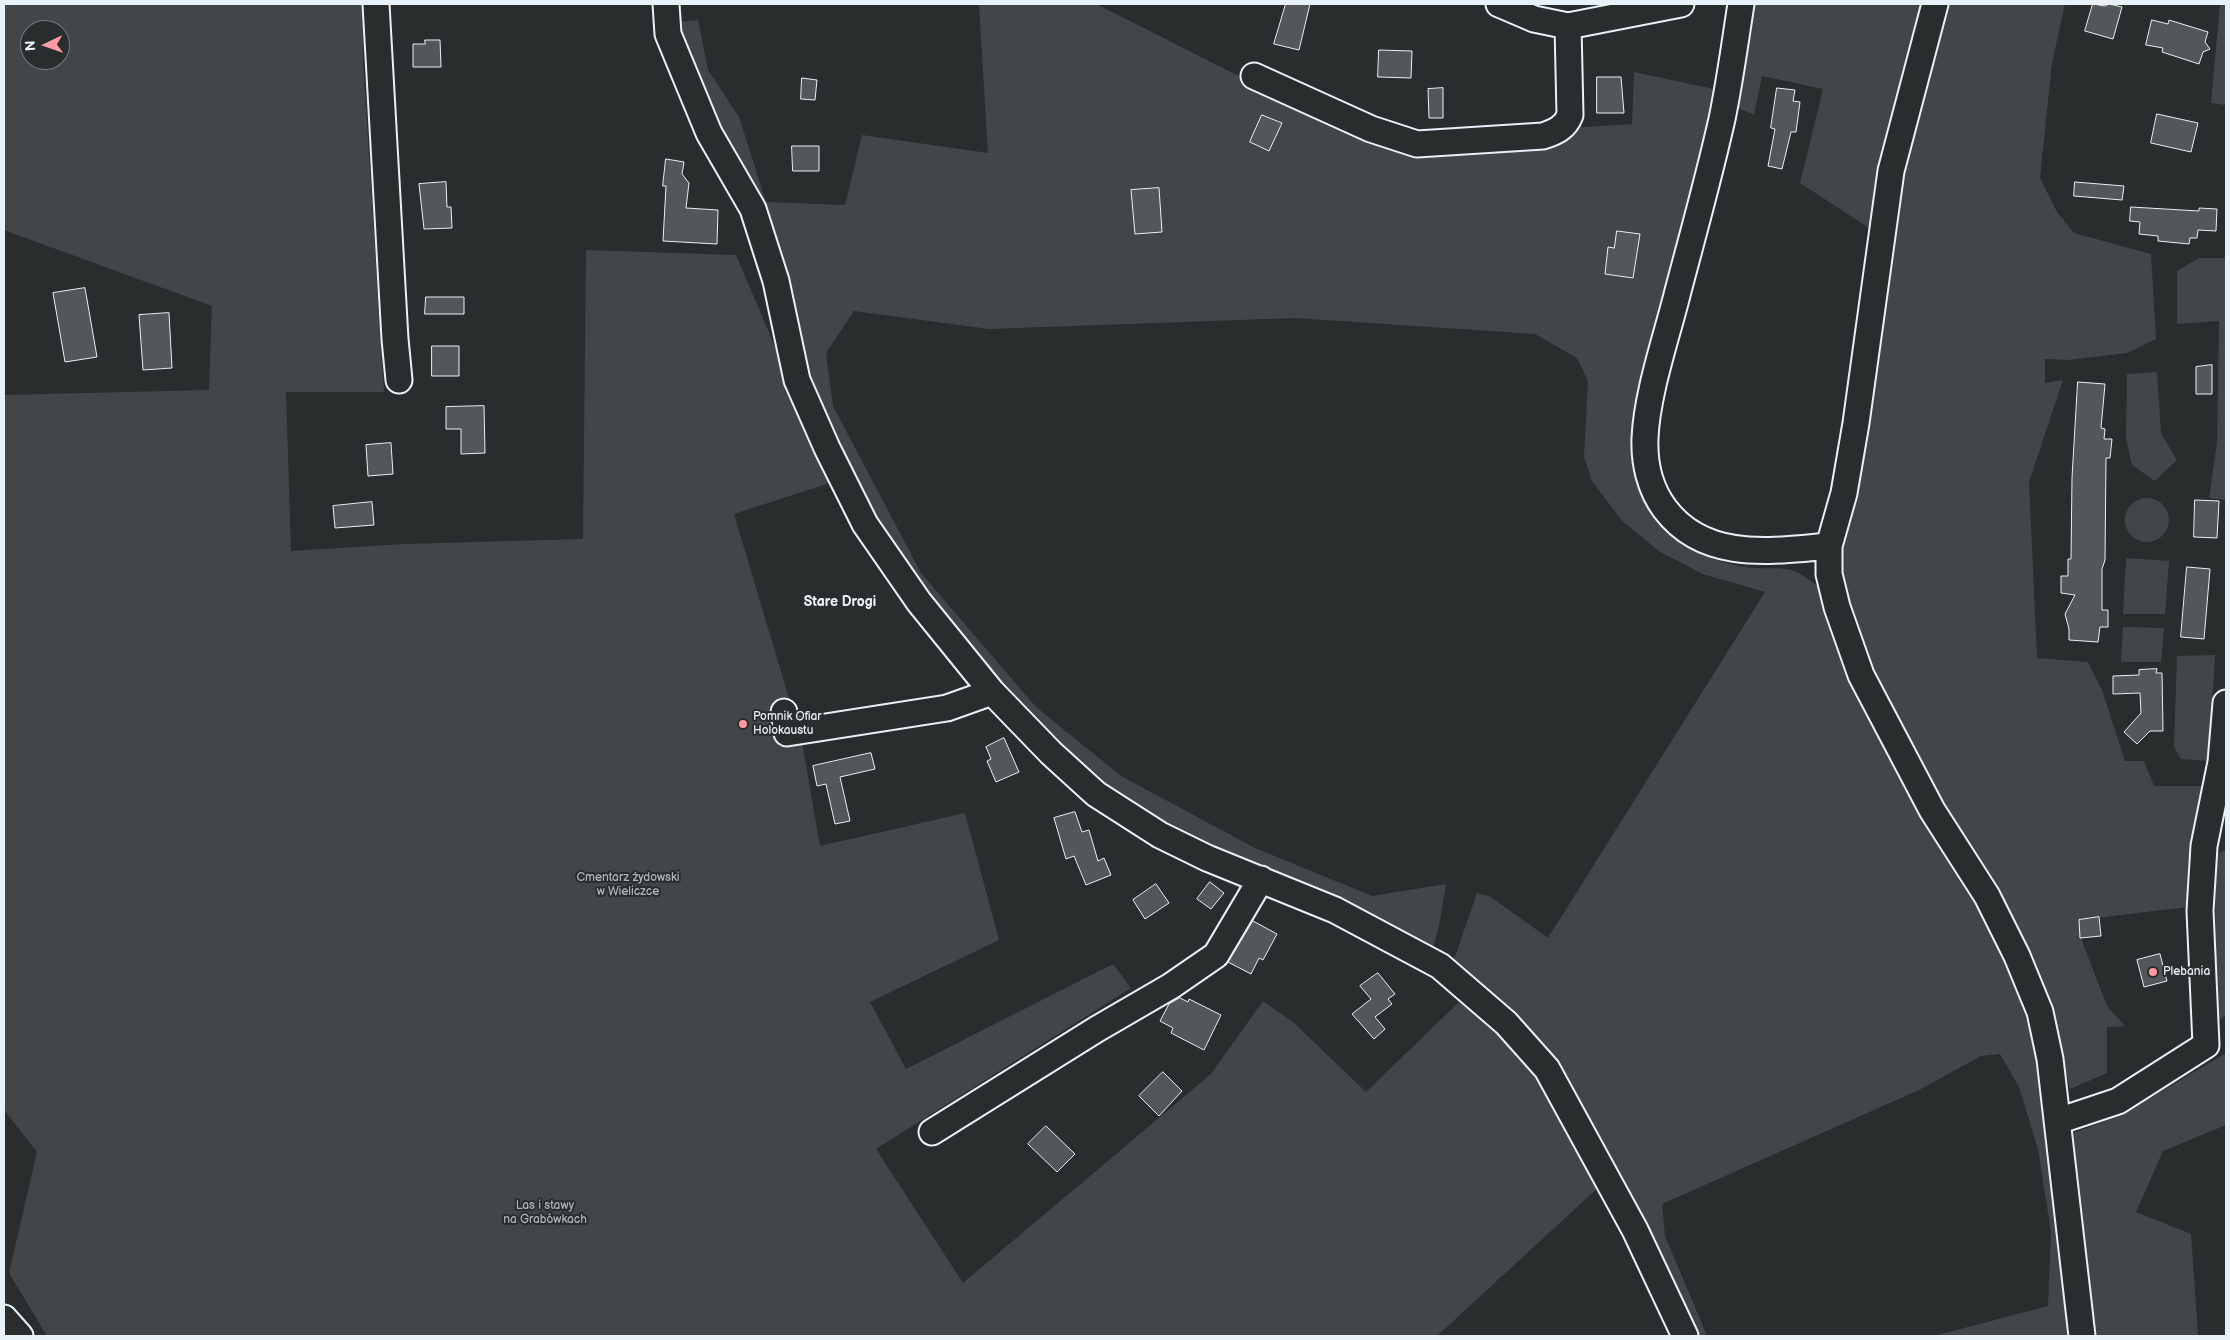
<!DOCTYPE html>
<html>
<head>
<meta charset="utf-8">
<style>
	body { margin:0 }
	#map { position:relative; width:2230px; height:1340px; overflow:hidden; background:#2a2d2e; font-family:"Balsamiq Sans",sans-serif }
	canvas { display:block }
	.frame { position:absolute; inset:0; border:5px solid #e8f1f8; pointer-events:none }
	.north { position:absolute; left:20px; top:20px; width:50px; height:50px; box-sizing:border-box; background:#2a2d2e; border:1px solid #767b7f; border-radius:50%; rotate:267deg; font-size:14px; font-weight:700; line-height:20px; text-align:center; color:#e8f1f8 }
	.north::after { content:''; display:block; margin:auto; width:18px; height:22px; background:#ff9aa2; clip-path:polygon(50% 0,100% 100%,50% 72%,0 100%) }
</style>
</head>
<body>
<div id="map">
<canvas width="2230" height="1340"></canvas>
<div class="frame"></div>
<div class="north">N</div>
</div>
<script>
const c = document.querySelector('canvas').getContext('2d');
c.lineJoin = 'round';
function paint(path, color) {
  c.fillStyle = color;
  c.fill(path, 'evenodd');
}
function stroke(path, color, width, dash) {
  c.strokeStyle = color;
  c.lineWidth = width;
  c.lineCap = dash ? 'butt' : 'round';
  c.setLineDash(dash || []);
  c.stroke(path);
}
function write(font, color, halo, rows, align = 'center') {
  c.font = font + ' "Balsamiq Sans",sans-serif';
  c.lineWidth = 4;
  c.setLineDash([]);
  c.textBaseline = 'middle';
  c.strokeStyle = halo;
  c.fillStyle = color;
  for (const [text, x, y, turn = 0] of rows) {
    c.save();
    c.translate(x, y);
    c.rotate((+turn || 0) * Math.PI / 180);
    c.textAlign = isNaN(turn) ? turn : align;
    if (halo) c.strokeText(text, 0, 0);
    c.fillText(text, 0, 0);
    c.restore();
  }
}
const green = new Path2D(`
	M 4,4 L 364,4 L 363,60 L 384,392 L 286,392 L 291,551 L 405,544 L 583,539 L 586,250 L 736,255 L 833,482 L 734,514 L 802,742 L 820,846 L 965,813 L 999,940 L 870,1002 L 906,1069 L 1113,964 L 1131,988 L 876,1149 L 963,1283 L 1211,1074 L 1263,1001 L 1294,1023 L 1366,1092 L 1459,1002 L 1514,1042 L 1554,1095 L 1601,1185 L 1437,1336 L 47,1336 L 9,1273 L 37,1152 L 4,1110 L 4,395 L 209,390 L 212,306 L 4,230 ZM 30,30 L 60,30 L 60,60 L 30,60 Z
	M 982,4 L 1096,4 L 1368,141 L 1632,124 L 1634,72 L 1737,94 L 1749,4 L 2065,4 L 2052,63 L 2040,178 L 2057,212 L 2074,233 L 2151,254 L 2156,339 L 2128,353 L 2068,360 L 2045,359 L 2045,383 L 2063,380 L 2029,482 L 2037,658 L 2088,662 L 2102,690 L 2125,761 L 2144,761 L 2154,786 L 2206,786 L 2197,838 L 2188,860 L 2188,907 L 2079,920 L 2082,941 L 2107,1006 L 2125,1026 L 2107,1027 L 2107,1073 L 2070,1089 L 2052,1013 L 2027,947 L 2005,957 L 2041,1062 L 2069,1336 L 1934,1336 L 2048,1306 L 2051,1232 L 2038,1149 L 2019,1087 L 2000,1054 L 1981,1056 L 1919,1090 L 1662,1204 L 1665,1236 L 1707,1336 L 1690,1336 L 1614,1168 L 1451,968 L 1477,893 L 1491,897 L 1548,938 L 1765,592 L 1703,574 L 1660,552 L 1622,521 L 1592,481 L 1584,457 L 1588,381 L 1577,358 L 1535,334 L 1295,318 L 989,329 L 854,311 L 826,353 L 833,406 L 921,573 L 1036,707 L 1121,776 L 1255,848 L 1372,896 L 1446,884 L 1439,926 L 1431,956 L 1171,833 L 1082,770 L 1038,729 L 926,602 L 832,445 L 680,51 L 678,22 L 698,20 L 708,70 L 739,117 L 766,202 L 845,205 L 862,135 L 988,153 L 979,5 ZM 1762,76 L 1823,89 L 1800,183 L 1889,241 L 1850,505 L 1817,586 C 1788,559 1773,573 1739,566 C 1655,549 1624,494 1635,412 L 1715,98 L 1754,115 Z
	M 2220,4 L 2226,4 L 2226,105 L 2211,103 Z
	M 2199,258 L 2226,258 L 2226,500 L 2209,498 L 2217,443 L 2219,321 L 2177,324 L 2177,271 Z
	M 2157,372 L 2161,433 L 2177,460 L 2155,481 L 2132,465 L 2126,438 L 2127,374 Z
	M2125 520a22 22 0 1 1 44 0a22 22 0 1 1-44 0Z
	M 2126,558 L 2169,561 L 2165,614 L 2123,614 Z
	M 2123,627 L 2164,628 L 2161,662 L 2121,662 Z
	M 2215,655 L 2209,761 L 2181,759 L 2174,747 L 2177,656 Z
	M 2226,850 L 2226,1016 L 2214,1022 L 2216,854 Z
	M 2226,1053 L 2226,1125 L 2163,1151 L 2136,1212 L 2191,1234 L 2198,1336 L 2095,1336 L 2073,1133 L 2120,1116 Z`);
const building = new Path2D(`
	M 1286,4 L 1310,4 L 1299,50 L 1274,44 Z
	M 2093,4 L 2105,6 L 2109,4 L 2122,7 L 2113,39 L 2085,31 Z
	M 2152,20 L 2168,24 L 2169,20 L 2208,32 L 2205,42 L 2210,49 L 2203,52 L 2199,64 L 2162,52 L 2163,48 L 2146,45 Z
	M 425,40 L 440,40 L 441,67 L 413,67 L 413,44 L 425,44 Z
	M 1379,50 L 1412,51 L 1411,78 L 1378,77 Z
	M 1597,77 L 1621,77 L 1624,113 L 1597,113 Z
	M 802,78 L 817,80 L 815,100 L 801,99 Z
	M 1443,88 L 1443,118 L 1429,118 L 1428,89 Z
	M 1777,88 L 1795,90 L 1793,101 L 1800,102 L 1796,132 L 1791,132 L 1782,169 L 1768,166 L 1775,129 L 1771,128 Z
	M 2157,114 L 2198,123 L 2191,152 L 2151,143 Z
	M 1262,115 L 1282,123 L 1269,151 L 1250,142 Z
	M 792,146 L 819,146 L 819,171 L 793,171 Z
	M 666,159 L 684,162 L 682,174 L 689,183 L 686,208 L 718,210 L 717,244 L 663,241 L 666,186 L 663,186 Z
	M 446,182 L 447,207 L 451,207 L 452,228 L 424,229 L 419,184 Z
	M 2075,182 L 2124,186 L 2122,200 L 2074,196 Z
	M 1159,188 L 1162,232 L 1135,234 L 1131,190 Z
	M 2131,207 L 2199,211 L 2199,208 L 2217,209 L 2216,231 L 2198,230 L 2197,238 L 2190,238 L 2189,244 L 2158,241 L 2158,236 L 2139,234 L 2140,222 L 2130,221 Z
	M 1617,231 L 1640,234 L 1633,278 L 1605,274 L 1608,247 L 1614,248 Z
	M 85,288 L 97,357 L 65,362 L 53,293 Z
	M 426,297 L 464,297 L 464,314 L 425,314 Z
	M 169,313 L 172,368 L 143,370 L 139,315 Z
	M 432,346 L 459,346 L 459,376 L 432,376 Z
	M 2212,365 L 2212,394 L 2196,394 L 2196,367 Z
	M 2078,382 L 2105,384 L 2101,428 L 2105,429 L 2104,439 L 2112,439 L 2110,458 L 2106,458 L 2105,560 L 2102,569 L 2102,610 L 2108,610 L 2108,627 L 2100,627 L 2098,642 L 2069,640 L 2069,629 L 2065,614 L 2075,595 L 2061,593 L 2061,576 L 2068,576 L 2068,559 L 2071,559 L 2072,478 Z
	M 484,406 L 485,453 L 461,454 L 461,429 L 446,429 L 446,407 Z
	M 391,443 L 393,474 L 368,476 L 366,445 Z
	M 2195,500 L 2219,501 L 2217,538 L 2194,537 Z
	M 372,502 L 374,525 L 335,528 L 333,506 Z
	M 2187,567 L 2210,569 L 2204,639 L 2181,637 Z
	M 2157,669 L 2156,673 L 2162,673 L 2163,731 L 2150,731 L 2137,744 L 2124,732 L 2141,713 L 2140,693 L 2113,694 L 2113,676 L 2139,675 L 2139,670 Z
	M 1004,738 L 1019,772 L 996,782 L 987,761 L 991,759 L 986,747 Z
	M 871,753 L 875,769 L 840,777 L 850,821 L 835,824 L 826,784 L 817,786 L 813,766 Z
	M 1075,812 L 1082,832 L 1089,830 L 1098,861 L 1104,858 L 1111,875 L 1086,885 L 1074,856 L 1066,859 L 1054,818 Z
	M 1210,882 L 1224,893 L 1211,909 L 1197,899 Z
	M 1156,884 L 1169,903 L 1145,919 L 1133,900 Z
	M 2099,917 L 2101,936 L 2080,938 L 2079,920 Z
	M 1253,921 L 1277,934 L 1263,960 L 1259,958 L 1251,974 L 1228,962 Z
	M 2160,954 L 2167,981 L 2144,987 L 2137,960 Z
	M 1378,973 L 1395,994 L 1388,999 L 1392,1004 L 1375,1017 L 1385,1029 L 1374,1039 L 1352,1014 L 1371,999 L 1360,986 Z
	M 1180,998 L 1188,1002 L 1189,999 L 1221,1015 L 1204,1050 L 1171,1033 L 1173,1028 L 1160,1021 L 1169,1004 Z
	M 1163,1072 L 1182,1091 L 1159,1116 L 1139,1096 Z
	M 1046,1126 L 1075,1154 L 1057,1172 L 1028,1144 Z`);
const minor = new Path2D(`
	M 376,4 L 395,339 L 399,380
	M 666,4 L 668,34 L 709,133 L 753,209 L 776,281 L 797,380 L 827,448 L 865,524 L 919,602 L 992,692 L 1051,753 L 1096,794 L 1160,835 L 1207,858 L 1335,910 L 1440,966 L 1506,1023 L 1547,1069 L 1635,1230 L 1685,1336
	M 1499,4 L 1534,19 L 1568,26 L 1681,4
	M 1741,4 C 1735,42 1730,81 1722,119 C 1709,177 1693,234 1678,291 C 1667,336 1647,392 1645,438 C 1644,463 1650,489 1665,509 C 1705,562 1772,551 1829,546
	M 1935,4 L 1891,171 L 1856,423 L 1844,493 L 1829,546 L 1829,574 L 1837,607 L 1861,675 L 1932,810 L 1987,896 L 2017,956 L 2040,1012 L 2050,1059 L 2082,1336
	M 1254,76 L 1371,129 L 1417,144 L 1543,136 C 1555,132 1565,128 1570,115 L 1568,26
	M 784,712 L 787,733 L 947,708 L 992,692
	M 2058,1121 L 2118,1101 L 2206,1045 L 2200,911 L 2204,846 L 2221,762 L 2226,703
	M 932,1132 L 1097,1029 L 1171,986 L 1216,955 L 1261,879
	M 4,1318 L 20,1336`);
const markers = [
	[743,724,5,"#ff9aa2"],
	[2153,972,5,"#ff9aa2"]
];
const poiNames = [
	["Pomnik Ofiar",753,717],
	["Holokaustu",753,731],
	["Plebania",2163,972]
];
const parkNames = [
	["Cmentarz żydowski",628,878],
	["w Wieliczce",628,892],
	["Las i stawy",545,1206],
	["na Grabówkach",545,1220]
];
const neighbourhoodNames = [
	["Stare Drogi",840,602]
];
paint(green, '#424648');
paint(building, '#535759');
stroke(building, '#e8f1f8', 1);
stroke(minor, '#e8f1f8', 29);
stroke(minor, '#2a2d2e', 25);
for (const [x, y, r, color] of markers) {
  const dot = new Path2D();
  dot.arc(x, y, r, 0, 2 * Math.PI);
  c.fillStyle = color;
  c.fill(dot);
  stroke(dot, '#2a2d2e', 2);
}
write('12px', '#e8f1f8', '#2a2d2e', poiNames, 'left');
write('12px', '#aeb5ba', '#2a2d2e', parkNames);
write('bold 14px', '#e8f1f8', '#2a2d2e', neighbourhoodNames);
</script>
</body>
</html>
